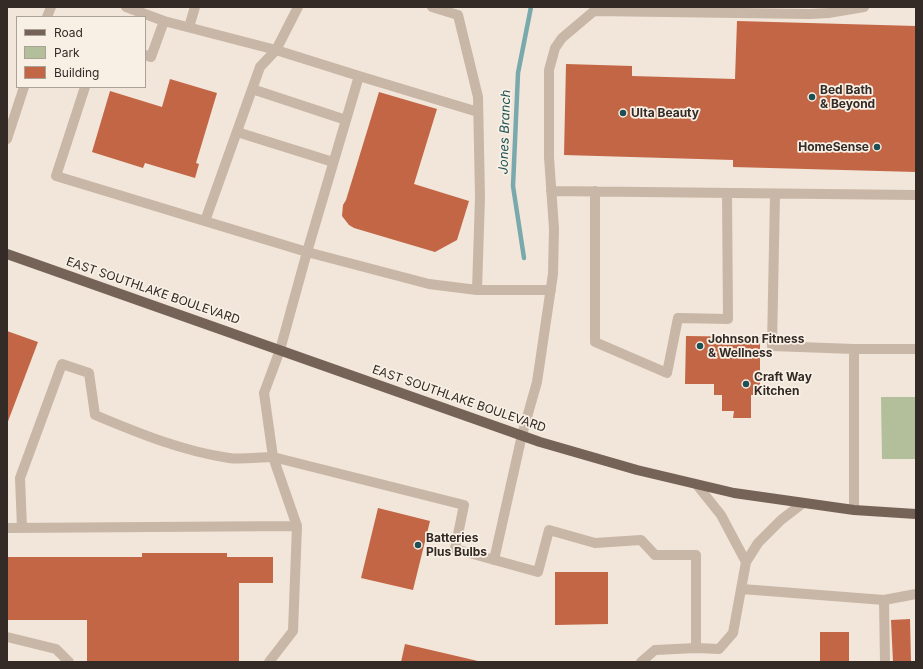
<!DOCTYPE html>
<style>
body{margin:0}
#map{position:relative;width:923px;height:669px;overflow:hidden;background:#f1e6d9;font-family:Inter,sans-serif}
canvas{display:block}
.frame{position:absolute;inset:0;border:8px solid #342b27;pointer-events:none}
.legend{position:absolute;left:16px;top:16px;width:130px;height:72px;box-sizing:border-box;background:#f8f0e5;border:1px solid #aaa199;margin:0;padding:5px 7px;list-style:none;font-size:12px;color:#342b27}
.legend li{display:flex;align-items:center;gap:8px;height:20px}
.legend b{width:20px;border:1px solid #aaa199}
</style>
<div id="map">
<canvas width="923" height="669"></canvas>
<div class="frame"></div>
<ul class="legend">
<li><b style="height:5px;background:#766358"></b>Road</li>
<li><b style="height:11px;background:#b2bf9a"></b>Park</li>
<li><b style="height:11px;background:#c36645"></b>Building</li>
</ul>
</div>
<script>
const ctx = document.querySelector('canvas').getContext('2d');
ctx.lineJoin = 'round';
function fillPath(path, color) { ctx.fillStyle = color; ctx.fill(path, 'evenodd'); }
function trace(path, color, width, dash) { ctx.strokeStyle = color; ctx.lineWidth = width; ctx.lineCap = dash ? 'butt' : 'round'; ctx.setLineDash(dash || []); ctx.stroke(path); }
function label(font, color, halo, rows, align = 'center') {
  ctx.font = font + ' Inter,sans-serif'; ctx.lineWidth = 3.5; ctx.setLineDash([]); ctx.textBaseline = 'middle'; ctx.strokeStyle = halo; ctx.fillStyle = color; for (const [text, x, y, turn = 0] of rows) {
    ctx.save(); ctx.translate(x, y); ctx.rotate((+turn || 0) * Math.PI / 180); ctx.textAlign = isNaN(turn) ? turn : align; if (halo) ctx.strokeText(text, 0, 0); ctx.fillText(text, 0, 0); ctx.restore();
  }
}
fillPath(new Path2D(`
 M 881,397 L 916,397 L 916,459 L 882,459 Z`), '#b2bf9a');
trace(new Path2D(`
 M 524,258 L 513,186 L 518,73 L 531,7`), '#79a9ad', 4.5);
fillPath(new Path2D(`
 M 737,21 L 916,26 L 916,172 L 733,167 L 733,160 L 564,155 L 566,64 L 632,66 L 632,76 L 735,79 Z
 M 170,79 L 217,93 L 196,163 L 199,164 L 195,178 L 145,163 L 143,168 L 92,152 L 110,91 L 162,107 Z
 M 379,92 L 437,109 L 414,184 L 469,201 L 457,240 L 435,252 L 354,228 L 349,225 L 342,216 L 343,205 L 346,200 Z
 M 7,331 L 38,342 L 7,424 Z
 M 686,336 L 760,337 L 760,395 L 751,395 L 751,418 L 733,418 L 734,411 L 722,411 L 722,395 L 714,395 L 714,384 L 685,384 Z
 M 378,508 L 430,521 L 413,590 L 361,578 Z
 M 142,553 L 227,553 L 227,557 L 273,557 L 273,583 L 239,583 L 239,661 L 87,661 L 87,620 L 7,620 L 7,557 L 142,557 Z
 M 555,572 L 608,572 L 608,624 L 555,625 Z
 M 910,619 L 911,662 L 893,662 L 891,620 Z
 M 820,632 L 849,632 L 849,662 L 820,662 Z
 M 405,644 L 478,661 L 478,662 L 401,662 Z`), '#c36645');
trace(new Path2D(`
 M 126,7 L 164,21 L 276,50 L 359,76 L 307,252 L 429,284 L 477,290 L 480,197 L 478,97 L 458,15 L 432,7
 M 47,17 L 51,7
 M 189,27 L 195,7
 M 145,55 L 151,57 L 164,21
 M 359,76 L 478,112
 M 252,89 L 346,120
 M 237,132 L 333,162
 M 7,139 L 24,87
 M 551,191 L 916,195
 M 595,191 L 595,342 L 667,373 L 678,318 L 728,319 L 727,193
 M 775,194 L 772,346 L 854,349
 M 205,221 L 260,67 L 276,50 L 298,7
 M 477,290 L 551,290
 M 273,457 L 464,505 L 455,549 L 538,572 L 549,530 L 595,543 L 641,540 L 655,555 L 696,555 L 696,648 L 719,649 L 733,633 L 746,562 L 758,543 L 781,520 L 803,503
 M 273,457 L 297,526
 M 697,485 L 721,515 L 746,562
 M 854,510 L 854,349 L 916,349
 M 7,528 L 297,526 L 293,631 L 269,662
 M 22,528 L 20,478 L 62,364 L 89,373 L 95,415 C 138,433 182,451 229,458 C 243,460 259,457 273,457 L 264,393 L 280,350 L 307,252 L 56,176 L 85,87
 M 494,560 L 522,435 L 537,382 L 553,274 L 554,229 L 549,157 L 549,70 L 555,48 L 562,38 L 594,11 L 810,14 L 828,13 L 864,7
 M 742,589 L 884,600 L 916,594
 M 884,600 L 885,662
 M 7,637 L 56,649 L 69,662
 M 641,662 L 655,650 L 696,648`), '#c8b6a6', 10);
trace(new Path2D(`
 M 7,254 L 540,442 L 637,470 L 734,493 L 854,510 L 916,514`), '#766358', 10);
for (const [x, y, r, color] of [
 [812,97,4,"#1d5054"],
 [623,113,4,"#1d5054"],
 [877,147,4,"#1d5054"],
 [700,346,4,"#1d5054"],
 [746,384,4,"#1d5054"],
 [418,545,4,"#1d5054"]
]) { const dot = new Path2D(); dot.arc(x, y, r, 0, 2 * Math.PI); ctx.fillStyle = color; ctx.fill(dot); trace(dot, '#f8f0e5', 1.5); }
label('bold 12px', '#342b27', '#f8f0e5', [
 ["Bed Bath",820,90],
 ["& Beyond",820,104],
 ["Ulta Beauty",631,113],
 ["HomeSense",869,147,"right"],
 ["Johnson Fitness",708,339],
 ["& Wellness",708,353],
 ["Craft Way",754,377],
 ["Kitchen",754,391],
 ["Batteries",426,538],
 ["Plus Bulbs",426,552]
], 'left');
label('12px', '#342b27', '#f8f0e5', [
 ["EAST SOUTHLAKE BOULEVARD",153,291,19],
 ["EAST SOUTHLAKE BOULEVARD",459,399,19]
]);
label('italic 13px', '#1d5054', '#f8f0e5', [
 ["Jones Branch",505,132,-88]
]);
</script>
